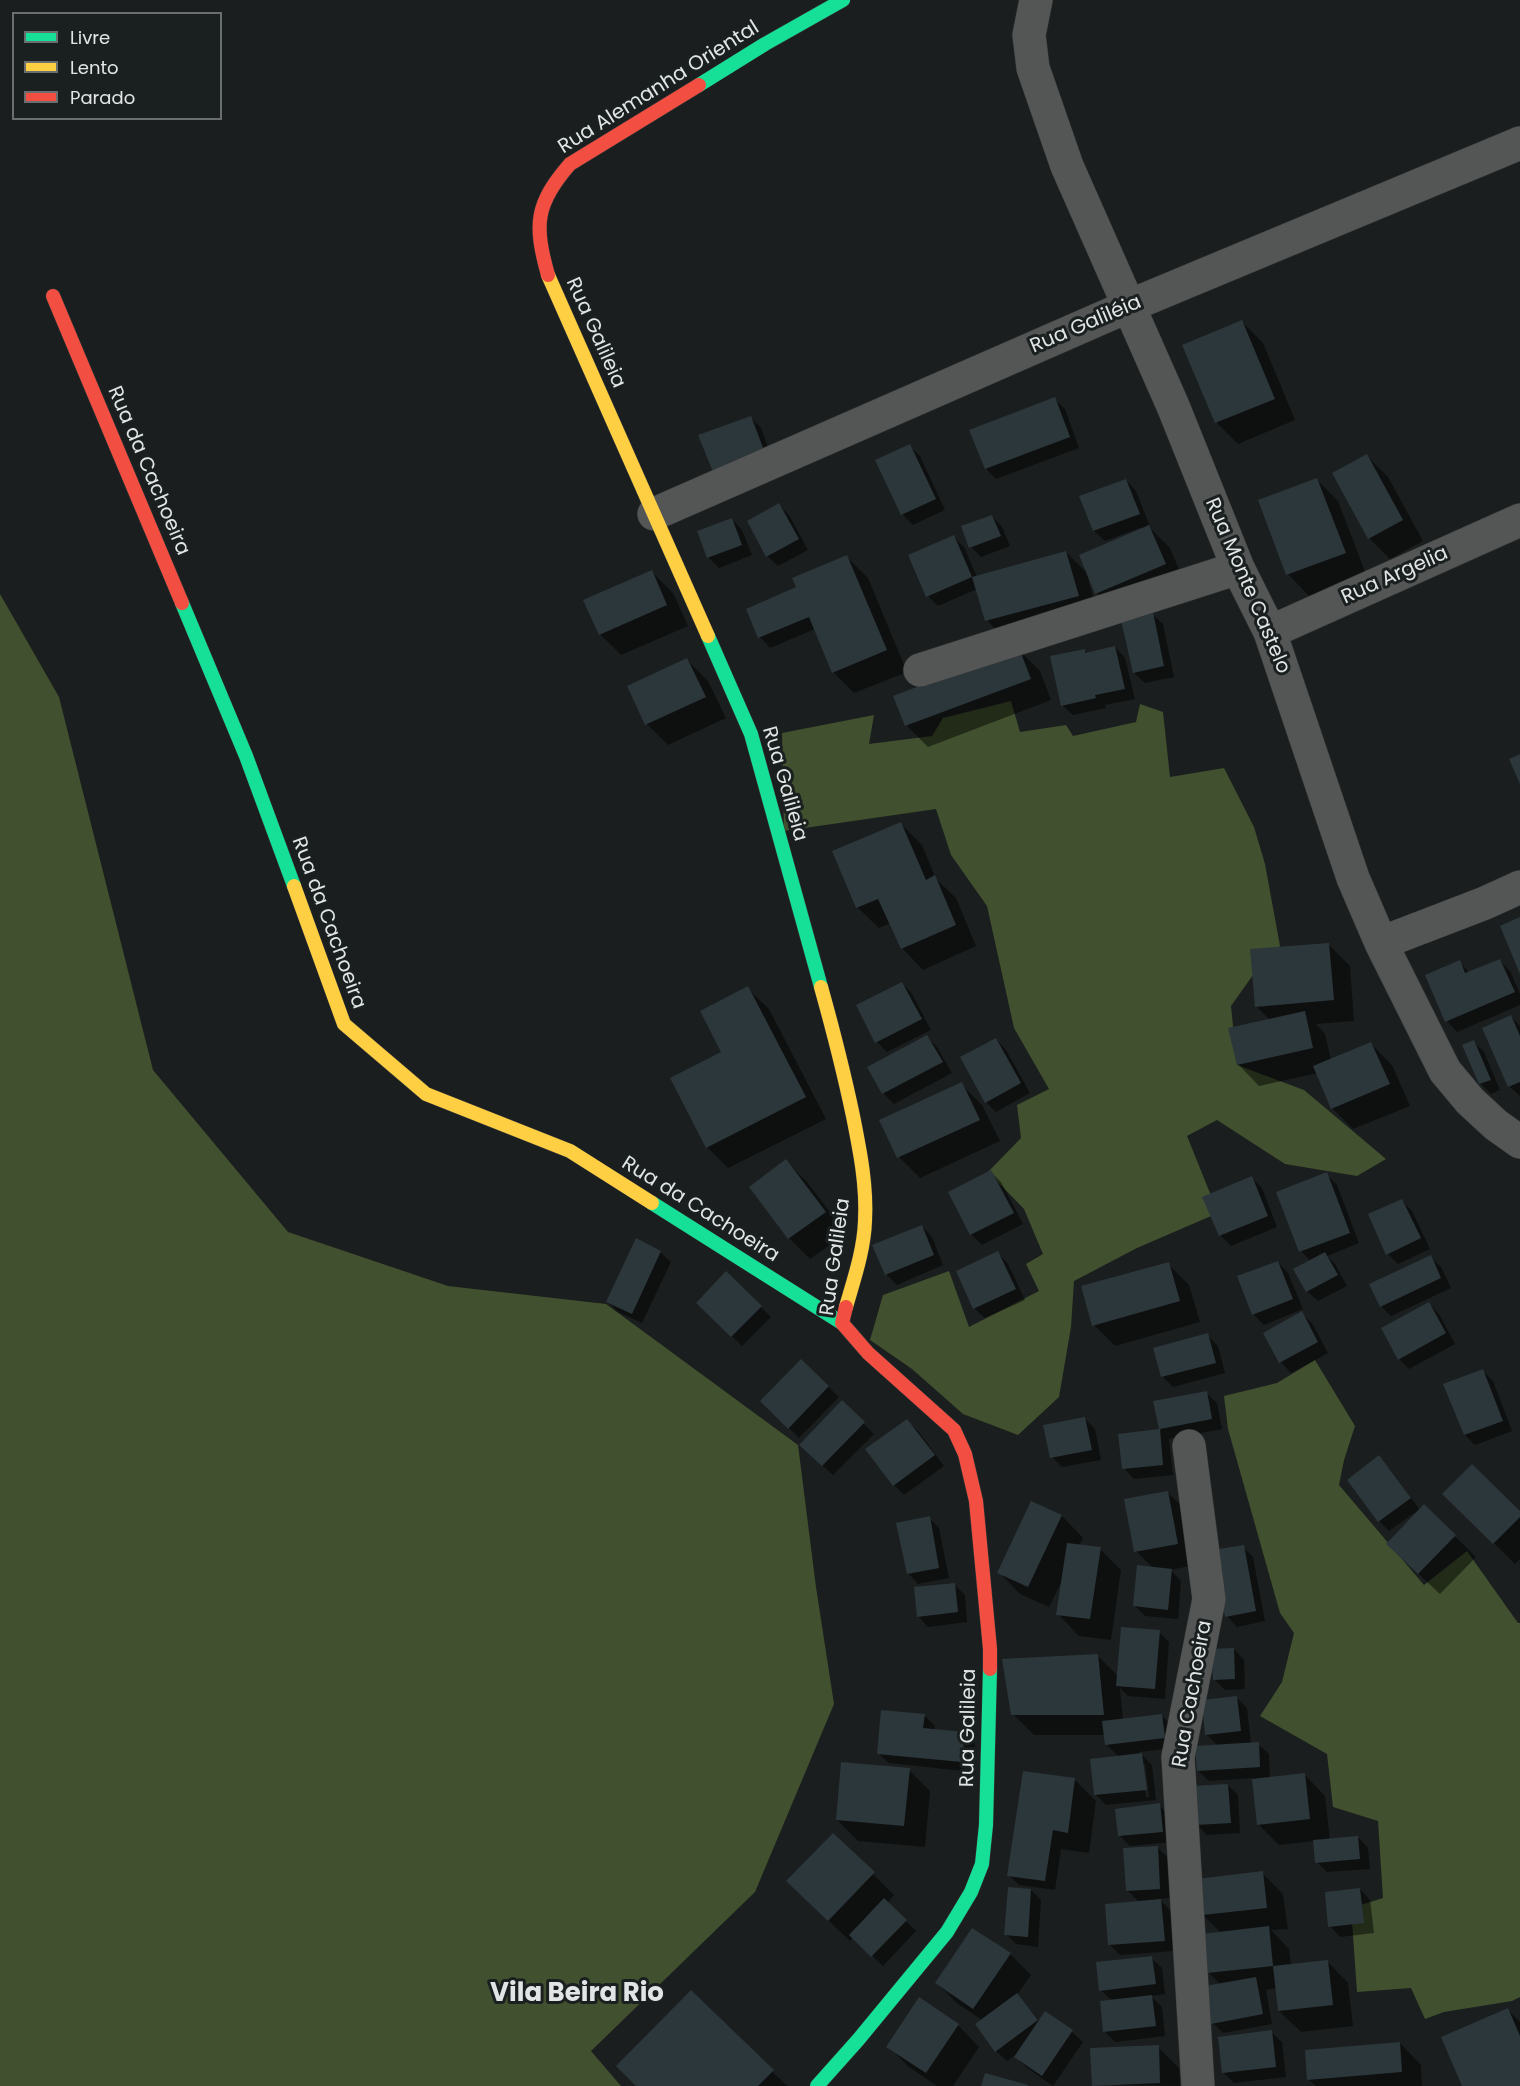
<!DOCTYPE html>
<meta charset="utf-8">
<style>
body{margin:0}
#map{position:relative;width:1520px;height:2086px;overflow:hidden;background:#1b1e1e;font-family:Poppins,sans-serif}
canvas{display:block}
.legend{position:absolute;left:12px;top:12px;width:210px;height:108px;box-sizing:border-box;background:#1a1f1f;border:2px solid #6a6e6e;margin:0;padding:8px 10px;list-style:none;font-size:18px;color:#e2e5e5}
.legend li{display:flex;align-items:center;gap:12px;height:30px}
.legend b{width:30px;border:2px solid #6a6e6e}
</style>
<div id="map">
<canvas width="1520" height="2086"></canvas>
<ul class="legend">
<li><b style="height:8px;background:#16e098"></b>Livre</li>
<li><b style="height:8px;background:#ffcf43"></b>Lento</li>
<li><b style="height:8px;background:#f24e42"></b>Parado</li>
</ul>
</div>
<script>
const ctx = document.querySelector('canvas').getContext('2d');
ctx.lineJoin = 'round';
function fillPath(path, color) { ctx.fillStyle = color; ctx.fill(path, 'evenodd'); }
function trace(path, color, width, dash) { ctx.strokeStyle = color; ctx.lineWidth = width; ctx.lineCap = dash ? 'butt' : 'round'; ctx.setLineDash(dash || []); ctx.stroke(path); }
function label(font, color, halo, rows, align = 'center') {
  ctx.font = font + ' Poppins,sans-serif'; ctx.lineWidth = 6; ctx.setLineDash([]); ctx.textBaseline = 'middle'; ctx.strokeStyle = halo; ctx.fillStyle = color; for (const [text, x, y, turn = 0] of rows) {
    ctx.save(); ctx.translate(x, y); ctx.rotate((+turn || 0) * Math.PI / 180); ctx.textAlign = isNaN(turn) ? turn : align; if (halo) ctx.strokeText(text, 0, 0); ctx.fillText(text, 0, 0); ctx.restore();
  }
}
fillPath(new Path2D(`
 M 0,594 L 59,697 L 153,1070 L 288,1232 L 448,1286 L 606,1304 L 798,1445 L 816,1587 L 834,1704 L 755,1892 L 591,2051 L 621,2086 L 0,2086 Z
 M 1011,701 L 1020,732 L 1066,725 L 1073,736 L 1136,722 L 1140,704 L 1163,712 L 1170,777 L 1224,768 L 1254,827 L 1265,864 L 1280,946 L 1253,975 L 1231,1006 L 1237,1065 L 1304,1090 L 1386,1159 L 1357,1176 L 1285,1164 L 1217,1120 L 1187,1136 L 1218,1213 L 1137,1248 L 1074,1281 L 1071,1327 L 1059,1397 L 1018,1435 L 963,1414 L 912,1369 L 870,1340 L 883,1295 L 949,1271 L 969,1327 L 1039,1291 L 1026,1264 L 1043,1254 L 1024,1209 L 988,1172 L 1021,1138 L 1017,1105 L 1049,1089 L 1014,1028 L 987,906 L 951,855 L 936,809 L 784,831 L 782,733 L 874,715 L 869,744 L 932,736 L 943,718 Z
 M 1315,1360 L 1355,1426 L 1344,1460 L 1339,1485 L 1424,1585 L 1467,1551 L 1518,1623 L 1520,1623 L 1520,1997 L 1512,2001 L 1444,2012 L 1425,2019 L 1411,1988 L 1357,1992 L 1351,1908 L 1383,1898 L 1378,1821 L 1333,1807 L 1327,1754 L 1260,1716 L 1282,1682 L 1294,1633 L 1280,1613 L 1228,1429 L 1224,1396 L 1277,1383 Z`), '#41502e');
fillPath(new Path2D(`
 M 1242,322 L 1263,343 L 1295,420 L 1238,444 L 1217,423 L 1184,346 Z
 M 1054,399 L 1065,409 L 1079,448 L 996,479 L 986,469 Z
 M 750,417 L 761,428 L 774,463 L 714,472 Z
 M 909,446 L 920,456 L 945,510 L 913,525 L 903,515 L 877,461 Z
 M 1367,456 L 1388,477 L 1423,541 L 1390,559 L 1369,538 Z
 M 1126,480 L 1136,491 L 1149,524 L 1147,525 L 1170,548 L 1186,586 L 1118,614 L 1097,593 L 1090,578 L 1088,579 L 1099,617 L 997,631 L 987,620 L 977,589 L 938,606 L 928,596 L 954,537 L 964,547 L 977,577 L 1066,552 L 1089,575 L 1141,530 L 1140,528 L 1105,541 L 1094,531 L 1081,497 Z
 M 1317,480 L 1338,501 L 1366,574 L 1309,596 L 1288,574 Z
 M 779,505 L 789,515 L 808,550 L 778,566 L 767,556 Z
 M 992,516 L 1002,527 L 1010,546 L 981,557 L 971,547 Z
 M 732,519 L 742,530 L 752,555 L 719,568 L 709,558 L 699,532 Z
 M 847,557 L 868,578 L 907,672 L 854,693 L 833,672 L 815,629 L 770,648 L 760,637 L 795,589 Z
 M 652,572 L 673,593 L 688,626 L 621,655 L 600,634 Z
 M 1152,614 L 1163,624 L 1174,677 L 1145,683 L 1134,673 Z
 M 1115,647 L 1125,658 L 1135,699 L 1105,705 L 1106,708 L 1073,715 L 1062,705 L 1084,650 L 1087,654 Z
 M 1019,650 L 1040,671 L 1051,700 L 928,747 L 906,725 Z
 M 687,660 L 708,681 L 726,718 L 668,745 L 647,724 Z
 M 901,824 L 922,845 L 936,879 L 956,898 L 976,946 L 923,970 L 902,948 L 891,923 L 879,928 L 857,907 Z
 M 1329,945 L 1350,966 L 1354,1021 L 1316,1024 L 1325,1034 L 1331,1060 L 1371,1044 L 1392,1065 L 1410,1106 L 1353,1129 L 1332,1108 L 1318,1073 L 1259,1086 L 1238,1064 L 1270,1020 L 1256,1006 Z
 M 1499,960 L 1510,971 L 1520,994 L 1520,1005 L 1457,1032 L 1447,1021 L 1459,962 L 1470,973 Z
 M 902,983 L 912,994 L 931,1030 L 887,1052 L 877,1042 Z
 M 747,988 L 769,1009 L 826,1119 L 728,1168 L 707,1147 L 723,1053 Z
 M 1511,1017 L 1520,1026 L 1520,1096 L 1509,1086 Z
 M 927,1037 L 937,1047 L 952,1073 L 894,1104 L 883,1093 L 869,1067 Z
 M 996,1039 L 1006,1050 L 1030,1093 L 996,1112 L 986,1102 Z
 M 1474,1042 L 1484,1052 L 1500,1090 L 1491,1094 L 1480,1083 Z
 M 961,1084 L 982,1105 L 1000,1141 L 920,1178 L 899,1157 Z
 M 786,1161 L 807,1182 L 846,1233 L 810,1259 L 789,1238 L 751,1187 Z
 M 991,1172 L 1001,1182 L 1023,1224 L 982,1245 L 971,1234 L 950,1193 Z
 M 1326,1174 L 1337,1185 L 1359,1243 L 1327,1256 L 1335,1264 L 1347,1286 L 1318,1301 L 1307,1291 L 1311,1262 L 1301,1251 Z
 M 1252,1178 L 1262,1188 L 1277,1227 L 1231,1246 L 1220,1235 Z
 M 1401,1200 L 1412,1211 L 1430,1249 L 1398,1264 L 1388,1254 Z
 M 922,1226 L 932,1237 L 943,1265 L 897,1285 L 886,1274 Z
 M 660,1252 L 671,1262 L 642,1323 L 618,1312 L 608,1302 Z
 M 998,1253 L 1008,1264 L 1025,1300 L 985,1318 L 974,1308 Z
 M 1430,1257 L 1441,1267 L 1451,1288 L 1391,1316 L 1381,1306 Z
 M 1278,1262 L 1288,1273 L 1303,1309 L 1264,1325 L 1253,1314 Z
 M 1168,1264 L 1189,1285 L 1200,1322 L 1115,1346 L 1094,1325 Z
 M 726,1273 L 771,1317 L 742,1346 L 698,1303 Z
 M 1429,1304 L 1439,1314 L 1455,1344 L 1409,1369 L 1399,1359 Z
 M 1301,1313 L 1312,1323 L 1328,1353 L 1291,1373 L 1281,1362 L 1265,1333 Z
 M 1207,1335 L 1218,1346 L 1225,1373 L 1173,1387 L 1162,1376 Z
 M 801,1361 L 839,1397 L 799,1438 L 762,1401 Z
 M 1482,1370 L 1493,1381 L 1512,1431 L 1475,1445 L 1465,1435 Z
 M 1206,1393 L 1217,1403 L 1222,1429 L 1169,1439 L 1173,1475 L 1134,1479 L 1124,1468 L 1120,1435 L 1161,1431 L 1155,1402 Z
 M 842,1402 L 874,1434 L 833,1475 L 811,1455 Z
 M 1085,1419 L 1095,1429 L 1101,1460 L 1062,1467 L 1052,1457 Z
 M 907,1421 L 918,1431 L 944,1466 L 904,1495 L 894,1485 Z
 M 1379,1457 L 1389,1468 L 1420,1510 L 1424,1506 L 1476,1557 L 1440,1594 L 1409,1565 L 1416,1515 L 1414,1513 L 1389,1531 L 1379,1521 Z
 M 1167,1492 L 1189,1513 L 1198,1564 L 1171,1570 L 1181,1581 L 1178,1619 L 1145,1616 L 1134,1605 L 1153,1568 L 1136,1551 Z
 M 1444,1494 L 1520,1513 L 1520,1559 L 1515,1564 Z
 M 1032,1503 L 1062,1516 L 1083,1538 L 1079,1546 L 1100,1549 L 1121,1570 L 1111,1640 L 1079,1636 L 1058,1614 L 1062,1581 L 1049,1607 L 1020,1594 L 999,1572 Z
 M 929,1518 L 939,1528 L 949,1578 L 918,1584 L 908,1573 Z
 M 1243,1547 L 1253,1557 L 1265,1621 L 1237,1627 L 1227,1616 Z
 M 954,1584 L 965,1595 L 967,1622 L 928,1627 L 918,1616 Z
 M 1159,1632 L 1169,1642 L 1165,1699 L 1128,1696 L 1120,1688 L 1123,1720 L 1161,1715 L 1172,1726 L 1174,1748 L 1139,1752 L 1152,1765 L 1156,1800 L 1106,1805 L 1095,1794 L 1119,1757 L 1107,1745 L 1106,1735 L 1034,1735 L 1013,1714 L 1098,1656 L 1118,1676 ZM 1142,1764 L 1145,1764 L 1149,1797 L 1146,1797 Z
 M 1234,1649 L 1244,1660 L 1245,1689 L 1225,1690 L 1214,1679 Z
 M 1237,1698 L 1247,1708 L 1251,1744 L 1258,1744 L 1269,1754 L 1270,1778 L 1304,1774 L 1325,1796 L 1330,1840 L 1358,1837 L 1368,1848 L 1370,1869 L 1327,1872 L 1317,1862 L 1315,1841 L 1279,1845 L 1258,1824 L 1253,1778 L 1209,1781 L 1198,1771 L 1218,1746 L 1207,1735 Z
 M 924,1715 L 935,1726 L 934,1731 L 965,1734 L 975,1744 L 972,1772 L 889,1763 L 878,1753 Z
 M 909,1770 L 930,1791 L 925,1847 L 858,1841 L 837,1820 Z
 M 1075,1780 L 1096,1801 L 1089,1853 L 1061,1849 L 1055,1890 L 1019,1885 L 1009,1875 Z
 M 1228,1785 L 1238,1795 L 1240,1833 L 1207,1835 L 1196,1824 Z
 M 1159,1805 L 1169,1815 L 1172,1842 L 1130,1846 L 1120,1836 Z
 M 1157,1847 L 1168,1858 L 1170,1898 L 1159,1899 L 1171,1911 L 1174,1951 L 1120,1955 L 1110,1945 L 1140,1903 L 1127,1890 Z
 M 1262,1873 L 1283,1894 L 1288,1929 L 1271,1930 L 1289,1949 L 1291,1966 L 1327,1961 L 1348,1983 L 1353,2026 L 1301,2032 L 1279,2011 L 1277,1988 L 1266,1990 L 1272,2024 L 1223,2033 L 1213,2023 L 1221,1985 L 1208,1972 L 1221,1933 L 1203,1915 Z
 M 873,1874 L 894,1895 L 887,1903 L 916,1931 L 883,1966 L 853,1937 L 850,1941 L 809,1902 Z
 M 1360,1889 L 1370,1900 L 1374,1933 L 1340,1937 L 1330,1926 Z
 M 1031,1890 L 1041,1900 L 1038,1947 L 1016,1944 L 1006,1934 Z
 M 1010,1954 L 1031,1975 L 1017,1995 L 1040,2021 L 1045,2013 L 1072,2032 L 1083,2042 L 1053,2086 L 1026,2067 L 1014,2056 L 1007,2061 L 996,2051 L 982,2020 L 958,2004 L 937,1983 Z
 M 1151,1958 L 1162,1968 L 1165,1994 L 1151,1996 L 1162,2007 L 1165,2036 L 1115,2042 L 1104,2031 L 1112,2001 L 1101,1990 Z
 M 691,1992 L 787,2086 L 637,2086 Z
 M 919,2000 L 958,2025 L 979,2047 L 953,2086 L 937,2086 L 909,2067 L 888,2046 Z
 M 1508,2010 L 1520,2022 L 1520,2086 L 1464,2086 Z
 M 1271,2032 L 1282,2042 L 1286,2077 L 1234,2083 L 1224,2073 Z
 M 1400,2043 L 1421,2065 L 1422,2086 L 1316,2086 L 1308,2079 Z
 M 1158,2047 L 1179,2068 L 1180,2086 L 1093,2085 Z`), '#0007');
fillPath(new Path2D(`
 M 1242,320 L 1275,399 L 1215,423 L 1182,345 Z
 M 1055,397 L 1070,437 L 985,469 L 969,430 Z
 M 751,416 L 765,453 L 713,472 L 698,435 Z
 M 910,444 L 936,499 L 901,515 L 875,460 Z
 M 1367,454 L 1403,520 L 1368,539 L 1332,473 Z
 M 1317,478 L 1346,553 L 1286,575 L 1258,500 Z
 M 1126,479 L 1140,514 L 1093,531 L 1079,496 Z
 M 779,503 L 799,539 L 766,557 L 747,521 Z
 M 992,515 L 1001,536 L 969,548 L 961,526 Z
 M 732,518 L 742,545 L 707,558 L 697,531 Z
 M 1149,525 L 1166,564 L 1095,594 L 1079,555 Z
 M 954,535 L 972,577 L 1066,551 L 1079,596 L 985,621 L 972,577 L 926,597 L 908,555 Z
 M 847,555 L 887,650 L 832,673 L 809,617 L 758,638 L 746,609 L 796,587 L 792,578 Z
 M 652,570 L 667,605 L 599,635 L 583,600 Z
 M 1153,612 L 1164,666 L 1133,673 L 1121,620 Z
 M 1115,646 L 1125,689 L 1095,695 L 1096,698 L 1061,706 L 1050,656 L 1085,649 L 1085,653 Z
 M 1019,648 L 1031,679 L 905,726 L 893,696 Z
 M 687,658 L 706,697 L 645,725 L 627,686 Z
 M 1520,754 L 1520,784 L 1509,759 Z
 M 901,822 L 926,880 L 935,875 L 956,925 L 901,949 L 878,899 L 856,908 L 832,851 Z
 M 1520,917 L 1520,974 L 1500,926 Z
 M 1329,943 L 1334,1000 L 1255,1007 L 1250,949 Z
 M 1500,959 L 1515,992 L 1445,1022 L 1425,975 L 1460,960 L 1465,973 Z
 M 902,982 L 922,1019 L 875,1043 L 856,1005 Z
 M 748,986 L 806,1097 L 706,1148 L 670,1078 L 721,1052 L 700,1011 Z
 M 1305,1011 L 1313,1048 L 1237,1065 L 1228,1028 Z
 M 1511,1015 L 1520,1036 L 1520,1082 L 1508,1087 L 1482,1028 Z
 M 927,1035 L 943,1062 L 882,1094 L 867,1067 Z
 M 996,1038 L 1021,1083 L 985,1103 L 960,1057 Z
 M 1474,1040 L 1491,1080 L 1479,1084 L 1462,1045 Z
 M 1371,1042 L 1390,1084 L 1331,1109 L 1313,1066 Z
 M 962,1082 L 980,1120 L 897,1158 L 879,1120 Z
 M 786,1159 L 826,1212 L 788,1239 L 749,1187 Z
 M 991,1170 L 1014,1213 L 970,1235 L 948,1192 Z
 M 1327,1172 L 1350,1233 L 1299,1252 L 1276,1192 Z
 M 1252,1176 L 1268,1216 L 1219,1236 L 1202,1197 Z
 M 1402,1199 L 1421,1238 L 1386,1255 L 1368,1214 Z
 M 922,1225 L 934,1255 L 885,1275 L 872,1245 Z
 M 636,1238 L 661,1251 L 632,1314 L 606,1302 Z
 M 998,1251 L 1016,1289 L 973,1309 L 956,1271 Z
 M 1325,1252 L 1338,1275 L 1306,1292 L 1293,1269 Z
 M 1431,1255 L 1441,1278 L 1380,1307 L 1369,1284 Z
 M 1278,1261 L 1293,1299 L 1252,1315 L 1237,1276 Z
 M 1169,1262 L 1180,1301 L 1092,1326 L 1081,1286 Z
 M 726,1271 L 762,1306 L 731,1337 L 696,1303 Z
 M 1429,1302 L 1446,1333 L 1398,1360 L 1381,1328 Z
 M 1302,1311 L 1318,1342 L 1279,1363 L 1263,1333 Z
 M 1208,1333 L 1216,1363 L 1161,1377 L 1153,1348 Z
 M 801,1359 L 829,1386 L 788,1429 L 760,1401 Z
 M 1483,1369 L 1503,1421 L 1464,1435 L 1443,1384 Z
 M 1207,1391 L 1212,1419 L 1160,1429 L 1163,1465 L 1122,1469 L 1118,1434 L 1159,1429 L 1153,1401 Z
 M 842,1400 L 865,1422 L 822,1466 L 799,1445 Z
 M 1085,1417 L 1092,1450 L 1050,1458 L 1043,1425 Z
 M 907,1419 L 935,1455 L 893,1486 L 865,1449 Z
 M 1379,1455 L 1411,1498 L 1378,1522 L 1347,1480 Z
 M 1472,1464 L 1520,1511 L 1520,1517 L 1493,1544 L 1442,1494 Z
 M 1168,1491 L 1178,1544 L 1134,1552 L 1124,1499 Z
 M 1031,1501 L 1062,1515 L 1028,1587 L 997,1573 Z
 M 1424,1504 L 1456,1535 L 1418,1574 L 1386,1544 Z
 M 930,1516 L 939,1568 L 907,1574 L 896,1523 Z
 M 1067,1543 L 1101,1547 L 1090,1619 L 1056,1615 Z
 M 1244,1545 L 1256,1611 L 1225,1617 L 1212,1550 Z
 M 1137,1565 L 1172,1569 L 1168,1610 L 1133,1606 Z
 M 955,1583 L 958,1612 L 917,1617 L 914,1587 Z
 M 1121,1627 L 1160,1630 L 1155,1689 L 1116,1686 Z
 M 1234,1648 L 1235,1679 L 1213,1680 L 1211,1649 Z
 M 1098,1654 L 1104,1715 L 1011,1715 L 1002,1659 Z
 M 1237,1696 L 1241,1731 L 1205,1735 L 1202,1700 Z
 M 881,1710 L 925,1714 L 923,1728 L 965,1732 L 962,1762 L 877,1754 Z
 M 1162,1714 L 1165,1738 L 1105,1745 L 1102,1721 Z
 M 1259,1742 L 1260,1767 L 1197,1771 L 1195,1746 Z
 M 1142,1753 L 1147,1790 L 1094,1795 L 1090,1759 Z
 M 841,1762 L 910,1768 L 904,1826 L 836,1820 Z
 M 1023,1771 L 1075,1778 L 1068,1833 L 1053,1830 L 1045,1881 L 1007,1876 Z
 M 1305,1773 L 1310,1819 L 1257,1825 L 1252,1779 Z
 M 1228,1784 L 1231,1823 L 1195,1825 L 1192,1786 Z
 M 1160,1803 L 1163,1832 L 1118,1836 L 1115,1809 Z
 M 833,1833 L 875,1872 L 828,1921 L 786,1881 Z
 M 1358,1836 L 1360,1859 L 1315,1863 L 1313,1840 Z
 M 1158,1846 L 1160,1889 L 1126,1891 L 1123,1848 Z
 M 1263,1871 L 1267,1908 L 1202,1915 L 1197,1879 Z
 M 1008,1887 L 1031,1889 L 1028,1937 L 1004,1935 Z
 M 1360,1888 L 1364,1923 L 1328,1927 L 1325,1892 Z
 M 884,1898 L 907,1920 L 871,1957 L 849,1935 Z
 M 1161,1899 L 1165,1941 L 1108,1945 L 1105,1904 Z
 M 1269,1926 L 1273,1966 L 1207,1973 L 1202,1934 Z
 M 972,1928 L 1011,1953 L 973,2009 L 935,1983 Z
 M 1152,1956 L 1156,1984 L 1099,1991 L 1096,1962 Z
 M 1328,1960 L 1333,2005 L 1278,2011 L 1273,1966 Z
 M 1256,1977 L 1263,2014 L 1211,2024 L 1205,1986 Z
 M 691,1990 L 774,2070 L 758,2086 L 636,2086 L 616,2066 Z
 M 1017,1993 L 1038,2020 L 995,2052 L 975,2024 Z
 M 1152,1995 L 1156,2026 L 1103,2032 L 1100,2001 Z
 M 919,1997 L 959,2024 L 926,2073 L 886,2047 Z
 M 1508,2008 L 1520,2036 L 1520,2086 L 1462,2086 L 1441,2037 Z
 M 1045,2011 L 1073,2030 L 1042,2076 L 1014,2057 Z
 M 1272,2030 L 1276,2067 L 1222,2073 L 1218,2037 Z
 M 1400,2042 L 1402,2072 L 1307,2080 L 1305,2050 Z
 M 1159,2045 L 1160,2083 L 1092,2086 L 1090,2048 Z
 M 985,2073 L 1028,2085 L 1028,2086 L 981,2086 Z`), '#2c373c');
const street = new Path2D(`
 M 1036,0 L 1029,35 L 1033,68 L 1067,166 L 1173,406 L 1238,568 L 1270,632 L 1353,878 L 1381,943 L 1445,1071 L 1470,1101 L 1496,1125 L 1520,1142
 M 654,514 L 1129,306 L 1520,143
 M 1270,632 L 1520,520
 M 920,670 L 1238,568
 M 1381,943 L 1485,903 L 1520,887
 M 1189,1446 L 1209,1599 L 1178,1757 L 1198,2086`);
const fast = new Path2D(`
 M 699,85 L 765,44 L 843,0
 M 182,603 L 246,756 L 294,886
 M 708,636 L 751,734 L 821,987
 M 652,1203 L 842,1323
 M 817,2086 L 858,2040 L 947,1932 L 971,1892 L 982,1864 L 986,1825 L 990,1669`);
const slow = new Path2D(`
 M 548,275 L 708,636
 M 294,886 L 344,1024 L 426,1094 L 570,1151 L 652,1203
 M 821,987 C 833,1030 844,1073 853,1116 C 860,1151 867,1186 865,1221 C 864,1250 854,1279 846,1307`);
const jam = new Path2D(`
 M 548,275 C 534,225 535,204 570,164 L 699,85
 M 53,296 L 182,603
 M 846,1307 L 842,1323 L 868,1353 L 954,1430 L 965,1454 L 976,1501 L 990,1649 L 990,1669`);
trace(street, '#353838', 34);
trace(fast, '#353838', 15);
trace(slow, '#353838', 15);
trace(jam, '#353838', 15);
trace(street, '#545555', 33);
trace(fast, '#16e098', 14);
trace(slow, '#ffcf43', 14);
trace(jam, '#f24e42', 14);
label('20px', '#e2e5e5', '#1a1f1f', [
 ["Rua Alemanha Oriental",659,88,-32],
 ["Rua Galiléia",1086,325,-23],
 ["Rua Galileia",595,333,66],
 ["Rua da Cachoeira",148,471,67],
 ["Rua Argelia",1395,576,-24],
 ["Rua Monte Castelo",1247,586,67],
 ["Rua Galileia",784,784,74],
 ["Rua da Cachoeira",328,923,70],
 ["Rua da Cachoeira",700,1210,32],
 ["Rua Galileia",836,1257,-82],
 ["Rua Cachoeira",1193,1694,-80],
 ["Rua Galileia",969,1728,-89]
]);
label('bold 26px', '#e2e5e5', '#1a1f1f', [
 ["Vila Beira Rio",577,1994]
]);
</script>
